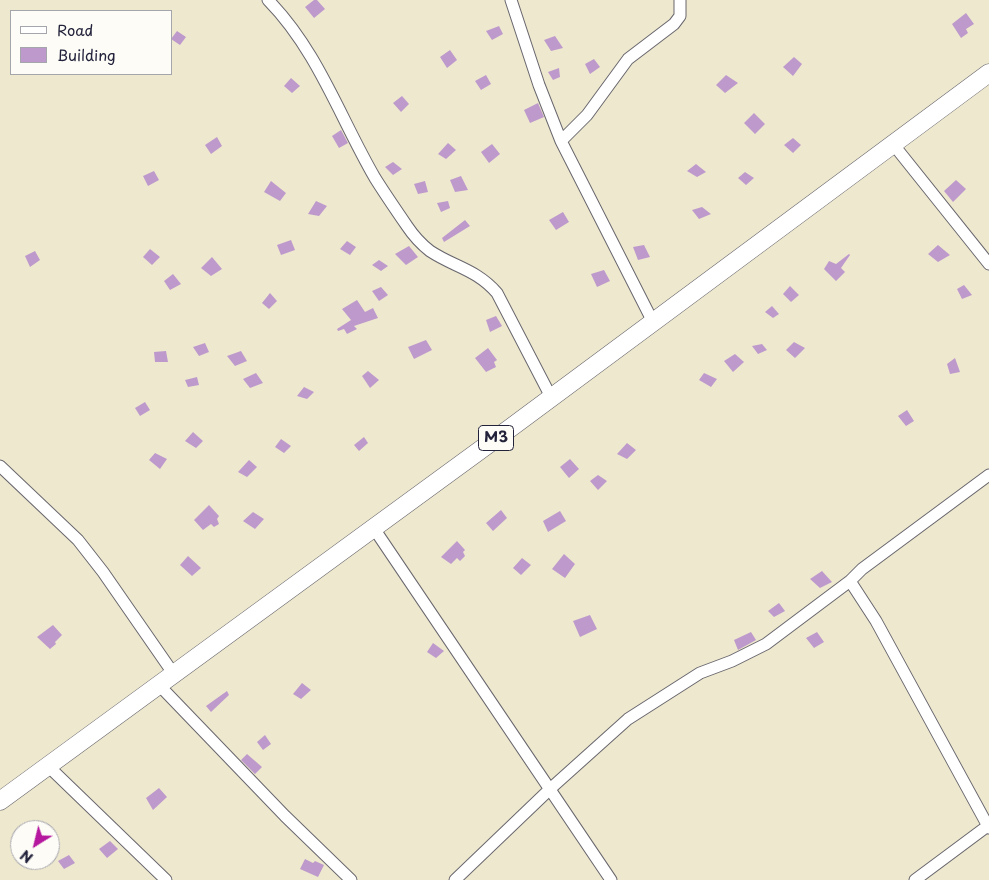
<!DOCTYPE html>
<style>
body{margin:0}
#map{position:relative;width:989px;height:880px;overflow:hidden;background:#eee8ce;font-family:"Playpen Sans",sans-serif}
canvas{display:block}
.legend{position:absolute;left:10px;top:10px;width:162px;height:65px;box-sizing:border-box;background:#fdfcf7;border:1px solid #a5a5ac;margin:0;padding:6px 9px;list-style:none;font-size:15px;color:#22223b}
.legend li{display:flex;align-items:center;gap:10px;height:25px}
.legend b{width:25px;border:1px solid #a5a5ac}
.north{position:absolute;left:10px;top:820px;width:50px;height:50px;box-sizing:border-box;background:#fdfcf7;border:1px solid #a5a5ac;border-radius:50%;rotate:216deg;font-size:14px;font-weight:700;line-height:20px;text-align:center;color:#22223b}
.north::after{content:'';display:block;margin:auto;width:18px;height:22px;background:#b5179e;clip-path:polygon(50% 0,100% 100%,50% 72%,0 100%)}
</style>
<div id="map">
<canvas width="989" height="880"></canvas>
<ul class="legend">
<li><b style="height:6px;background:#fff"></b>Road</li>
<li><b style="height:14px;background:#be9acc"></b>Building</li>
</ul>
<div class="north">N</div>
</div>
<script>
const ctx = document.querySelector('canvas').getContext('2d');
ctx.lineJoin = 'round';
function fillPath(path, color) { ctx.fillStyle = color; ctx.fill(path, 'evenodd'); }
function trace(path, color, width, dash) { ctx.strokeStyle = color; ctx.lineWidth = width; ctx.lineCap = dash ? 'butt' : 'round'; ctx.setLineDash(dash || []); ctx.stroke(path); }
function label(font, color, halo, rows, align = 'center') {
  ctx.font = font + ' "Playpen Sans",sans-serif'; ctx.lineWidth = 4; ctx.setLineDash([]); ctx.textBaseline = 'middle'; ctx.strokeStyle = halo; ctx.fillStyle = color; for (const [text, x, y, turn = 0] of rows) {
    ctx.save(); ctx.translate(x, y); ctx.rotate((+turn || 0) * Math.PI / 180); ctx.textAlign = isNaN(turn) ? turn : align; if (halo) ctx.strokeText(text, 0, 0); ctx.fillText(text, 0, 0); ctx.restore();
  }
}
fillPath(new Path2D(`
 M 314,0 L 317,0 L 325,9 L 314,18 L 305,7 Z
 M 966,13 L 974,24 L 966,29 L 968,33 L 961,38 L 952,24 Z
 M 499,26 L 503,34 L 492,40 L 486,31 Z
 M 177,31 L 186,37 L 180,45 L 171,39 Z
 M 555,36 L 563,48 L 551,51 L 544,40 Z
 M 450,50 L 457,60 L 447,68 L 440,57 Z
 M 794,57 L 802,64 L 793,76 L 783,67 Z
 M 594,59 L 600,67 L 590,74 L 585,64 Z
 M 559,68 L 560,77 L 553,80 L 548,72 Z
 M 486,75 L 491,84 L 481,90 L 475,81 Z
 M 726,75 L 738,83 L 725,93 L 716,85 Z
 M 291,78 L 300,86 L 292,93 L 284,86 Z
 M 402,96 L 409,104 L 401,112 L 393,103 Z
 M 538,103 L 544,117 L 530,123 L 524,110 Z
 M 754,113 L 765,124 L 755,134 L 744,123 Z
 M 341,130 L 348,143 L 339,148 L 332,136 Z
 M 217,137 L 222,146 L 211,154 L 205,145 Z
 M 793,138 L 801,145 L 793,153 L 784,145 Z
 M 448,143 L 456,150 L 446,159 L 438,154 Z
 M 492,144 L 500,154 L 489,163 L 481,152 Z
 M 393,162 L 402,169 L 393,175 L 385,167 Z
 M 696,164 L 706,172 L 697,177 L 687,171 Z
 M 154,171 L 159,180 L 148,186 L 143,176 Z
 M 745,172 L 754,178 L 746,185 L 738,178 Z
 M 461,176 L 468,190 L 455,192 L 450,180 Z
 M 956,180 L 966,189 L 953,202 L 944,191 Z
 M 271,181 L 286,193 L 280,201 L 264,192 Z
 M 425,181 L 428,192 L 418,194 L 414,184 Z
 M 316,201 L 327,206 L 319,216 L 308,214 Z
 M 448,201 L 450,208 L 441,212 L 437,203 Z
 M 702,207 L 711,214 L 699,219 L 692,210 Z
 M 563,212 L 569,222 L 556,230 L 549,220 Z
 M 465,220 L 470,226 L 444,242 L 442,238 Z
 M 291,240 L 295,250 L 281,255 L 277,245 Z
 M 347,241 L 356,247 L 350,255 L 340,249 Z
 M 644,245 L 650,257 L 638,260 L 633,247 Z
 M 938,245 L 950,255 L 938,262 L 928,254 Z
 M 409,246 L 418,257 L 406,265 L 395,254 Z
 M 150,249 L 160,257 L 152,265 L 143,257 Z
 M 35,251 L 40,260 L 30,267 L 25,256 Z
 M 849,254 L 850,255 L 841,268 L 845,272 L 836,281 L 824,269 L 829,261 L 836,264 Z
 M 212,257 L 222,269 L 211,276 L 201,268 Z
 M 379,260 L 388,266 L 381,271 L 372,265 Z
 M 604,270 L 610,281 L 597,287 L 591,274 Z
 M 173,274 L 181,284 L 170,290 L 164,281 Z
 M 964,285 L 972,295 L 962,299 L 957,289 Z
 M 790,286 L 799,295 L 791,302 L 783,294 Z
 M 381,287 L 388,295 L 379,301 L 372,291 Z
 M 270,293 L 277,301 L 269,309 L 262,303 Z
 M 357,300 L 365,312 L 373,308 L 378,318 L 354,326 L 357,329 L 347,334 L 344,329 L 338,331 L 337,329 L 351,320 L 342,309 Z
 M 772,306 L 779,314 L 773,318 L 765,312 Z
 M 496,316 L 502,326 L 490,332 L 486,320 Z
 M 426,340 L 432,350 L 414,359 L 408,347 Z
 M 794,342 L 805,348 L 795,358 L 786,350 Z
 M 205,343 L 209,352 L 199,356 L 193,347 Z
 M 762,344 L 767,350 L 758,354 L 752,346 Z
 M 488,348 L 497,360 L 494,362 L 496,367 L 486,372 L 475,358 Z
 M 166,351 L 168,362 L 155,362 L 154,352 Z
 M 241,351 L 247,361 L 235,366 L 227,356 Z
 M 735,354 L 744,362 L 733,372 L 724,361 Z
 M 955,358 L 960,372 L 950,374 L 947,364 Z
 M 368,371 L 379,380 L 370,388 L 362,376 Z
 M 256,373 L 263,383 L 250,388 L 243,379 Z
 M 704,373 L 717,379 L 711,387 L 699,380 Z
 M 197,377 L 199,385 L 188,387 L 185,380 Z
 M 304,387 L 314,392 L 307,399 L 297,396 Z
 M 145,402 L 150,410 L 140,416 L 135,408 Z
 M 907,410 L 914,421 L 906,426 L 898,416 Z
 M 193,432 L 203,441 L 196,448 L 185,441 Z
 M 364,437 L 368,443 L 359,451 L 354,445 Z
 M 281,439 L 291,446 L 284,453 L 275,447 Z
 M 627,443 L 636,450 L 627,459 L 617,454 Z
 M 155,453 L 167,459 L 160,469 L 149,460 Z
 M 570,459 L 579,469 L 569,478 L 560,467 Z
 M 249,460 L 257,467 L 247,477 L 238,472 Z
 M 598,475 L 607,481 L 598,490 L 590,481 Z
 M 209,505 L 219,516 L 217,519 L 219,524 L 214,527 L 211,524 L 203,530 L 194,520 Z
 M 501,510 L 507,518 L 493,531 L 486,523 Z
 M 560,511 L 566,521 L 548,532 L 543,521 Z
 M 253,512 L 264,519 L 255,529 L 243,521 Z
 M 457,541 L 465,550 L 463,552 L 465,556 L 460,561 L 457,558 L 451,564 L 441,557 Z
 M 564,554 L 575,564 L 565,578 L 552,569 Z
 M 188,556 L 201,568 L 192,576 L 180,565 Z
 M 522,558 L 531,565 L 521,575 L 513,568 Z
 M 822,571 L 832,582 L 820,588 L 810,579 Z
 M 779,603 L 785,611 L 774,617 L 768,611 Z
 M 590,615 L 597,629 L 580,637 L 573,621 Z
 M 53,625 L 62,635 L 55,642 L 56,644 L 50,649 L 37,637 Z
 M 751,632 L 756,640 L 738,650 L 734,640 Z
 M 817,632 L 824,642 L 814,648 L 806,638 Z
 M 433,643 L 444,651 L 436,658 L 427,652 Z
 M 302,683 L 311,690 L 301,699 L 293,694 Z
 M 227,691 L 229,695 L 211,712 L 206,706 Z
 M 265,735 L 271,744 L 263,750 L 257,742 Z
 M 247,754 L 262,767 L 255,774 L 241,760 Z
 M 159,788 L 167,797 L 153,810 L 146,798 Z
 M 110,841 L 118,849 L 107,858 L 99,849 Z
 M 69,855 L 75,863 L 64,869 L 58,861 Z
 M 305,859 L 313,863 L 315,861 L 324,865 L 318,877 L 300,869 Z`), '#be9acc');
const street = new Path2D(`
 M 268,0 C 318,51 340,118 375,178 C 385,194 396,210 407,226 C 413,235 421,244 430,251 C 454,267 476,269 497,293 L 551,397
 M 511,0 L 539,85 L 561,141 L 653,322
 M 561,141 L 587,115 L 628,59 L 674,24 L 680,16 L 680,0
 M 893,144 L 989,264
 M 0,466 L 78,540 L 103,572 L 173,673
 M 373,527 L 611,880
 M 850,581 L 876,621 L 989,828
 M 159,685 L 285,816 L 351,880
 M 48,766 L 166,880
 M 455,880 L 550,789 L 628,719 L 700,673 L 732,661 L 766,644 L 850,581 L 862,569 L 989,475
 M 915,880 L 989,825`);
const primary = new Path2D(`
 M 0,801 L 509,429 L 989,73`);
trace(street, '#69676e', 13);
trace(primary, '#69676e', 19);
trace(street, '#fff', 11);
trace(primary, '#fff', 18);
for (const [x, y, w] of [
 [496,438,35]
]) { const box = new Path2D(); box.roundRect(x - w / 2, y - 12.5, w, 25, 4); ctx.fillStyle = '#fdfcf7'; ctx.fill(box); trace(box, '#22223b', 1); }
label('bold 15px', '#22223b', null, [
 ["M3",496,438]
]);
</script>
